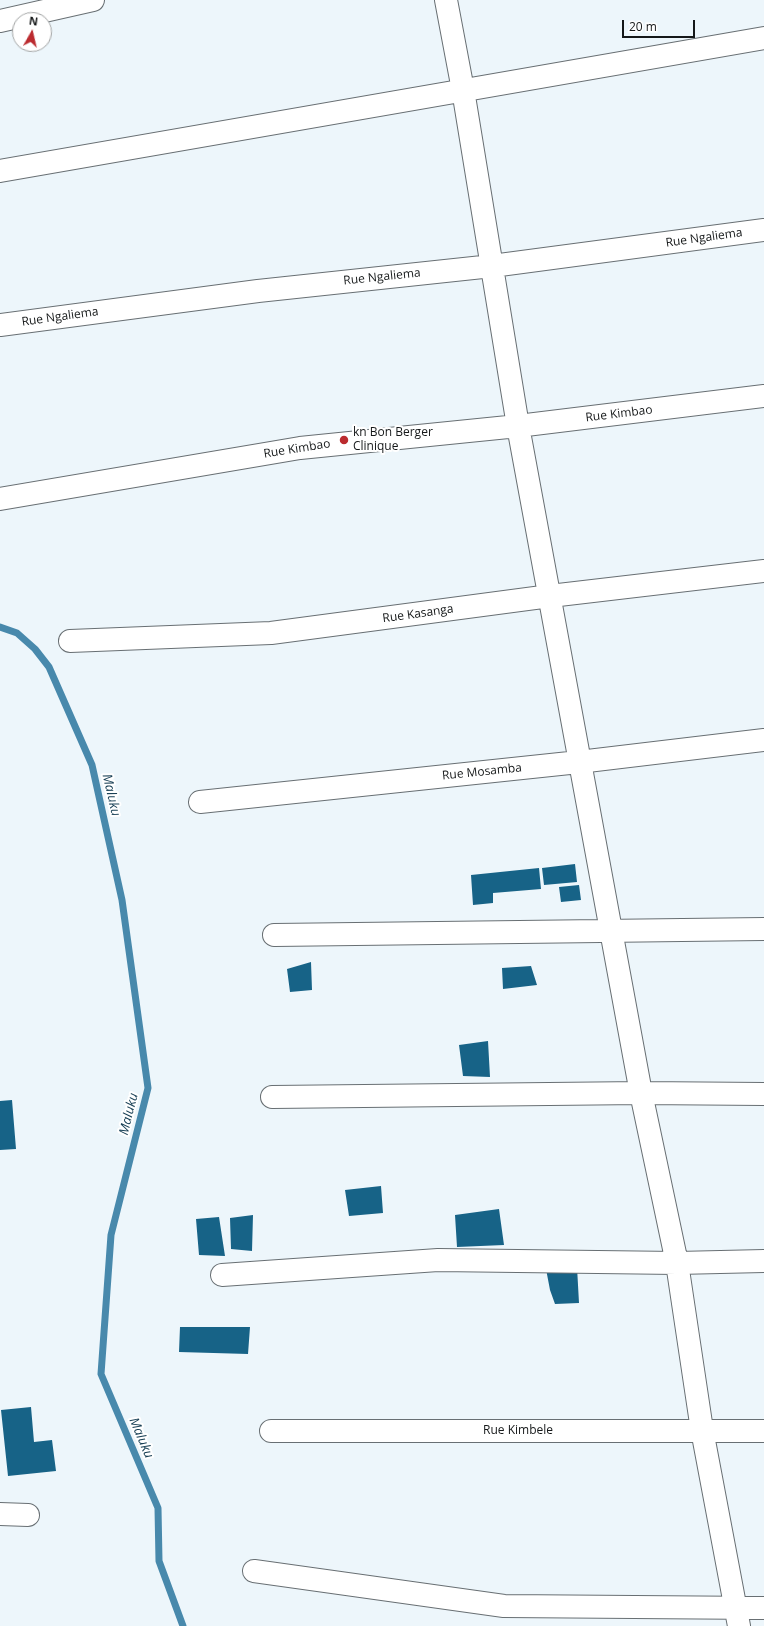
<!DOCTYPE html>
<style>
body{margin:0}
#map{position:relative;width:764px;height:1626px;overflow:hidden;background:#edf6fb;font-family:"Open Sans",sans-serif}
canvas{display:block}
.north{position:absolute;left:12px;top:12px;width:40px;height:40px;box-sizing:border-box;background:#fff;border:1px solid #a1a3a3;border-radius:50%;rotate:8deg;font-size:11px;font-weight:700;line-height:16px;text-align:center;color:#151819}
.north::after{content:'';display:block;margin:auto;width:14px;height:18px;background:#bb2b2f;clip-path:polygon(50% 0,100% 100%,50% 72%,0 100%)}
.scale{position:absolute;left:622px;top:20px;width:73px;height:18px;box-sizing:border-box;border:2px solid #151819;border-top:0;padding-left:5px;font-size:12px;line-height:14px;white-space:nowrap;color:#151819;-webkit-text-stroke:3px #fff;paint-order:stroke}
</style>
<div id="map">
<canvas width="764" height="1626"></canvas>
<div class="north">N</div>
<div class="scale">20 m</div>
</div>
<script>
const ctx = document.querySelector('canvas').getContext('2d');
ctx.lineJoin = 'round';
function trace(path, color, width, dash) { ctx.strokeStyle = color; ctx.lineWidth = width; ctx.lineCap = dash ? 'butt' : 'round'; ctx.setLineDash(dash || []); ctx.stroke(path); }
function fillPath(path, color) { ctx.fillStyle = color; ctx.fill(path, 'evenodd'); }
function label(font, color, halo, rows, align = 'center') {
  ctx.font = font + ' "Open Sans",sans-serif'; ctx.lineWidth = 4; ctx.setLineDash([]); ctx.textBaseline = 'middle'; ctx.strokeStyle = halo; ctx.fillStyle = color; for (const [text, x, y, turn = 0] of rows) {
    ctx.save(); ctx.translate(x, y); ctx.rotate((+turn || 0) * Math.PI / 180); ctx.textAlign = isNaN(turn) ? turn : align; if (halo) ctx.strokeText(text, 0, 0); ctx.fillText(text, 0, 0); ctx.restore();
  }
}
trace(new Path2D(`
 M 0,627 L 17,633 L 35,649 L 49,667 L 92,765 L 122,900 L 148,1088 L 111,1235 L 101,1374 L 158,1508 L 159,1561 L 183,1626`), '#4889ac', 7);
fillPath(new Path2D(`
 M 575,864 L 577,882 L 544,885 L 542,868 Z
 M 539,868 L 541,889 L 493,893 L 493,903 L 473,905 L 471,875 Z
 M 579,885 L 581,900 L 561,902 L 559,887 Z
 M 311,962 L 312,990 L 290,992 L 287,969 Z
 M 531,966 L 537,985 L 503,989 L 502,968 Z
 M 488,1041 L 490,1077 L 463,1076 L 459,1045 Z
 M 12,1100 L 16,1149 L 0,1150 L 0,1101 Z
 M 381,1186 L 383,1213 L 349,1216 L 345,1190 Z
 M 499,1209 L 504,1245 L 457,1247 L 455,1215 Z
 M 253,1215 L 252,1251 L 231,1249 L 230,1218 Z
 M 219,1217 L 225,1256 L 199,1255 L 196,1219 Z
 M 577,1267 L 579,1303 L 555,1304 L 550,1290 L 546,1269 Z
 M 180,1327 L 250,1327 L 248,1354 L 179,1352 Z
 M 31,1407 L 34,1442 L 52,1440 L 56,1471 L 8,1476 L 1,1410 Z`), '#176387');
const minor = new Path2D(`
 M 446,0 L 463,90 L 518,426 L 641,1093 L 677,1263 L 702,1430 L 739,1626
 M 0,21 L 93,0
 M 0,171 L 764,38
 M 0,325 L 258,291 L 492,266 L 764,230
 M 0,499 L 300,448 L 518,426 L 764,396
 M 70,641 L 271,633 L 550,596 L 764,571
 M 200,802 L 579,762 L 764,740
 M 274,935 L 764,929
 M 272,1097 L 641,1093 L 764,1094
 M 222,1275 L 438,1260 L 677,1263 L 764,1261
 M 271,1431 L 764,1431
 M 0,1514 L 28,1515
 M 254,1571 L 504,1606 L 764,1608`);
trace(minor, '#686f73', 24);
trace(minor, '#fff', 22);
for (const [x, y, r, color] of [
 [344,440,5,"#bb2b2f"]
]) { const dot = new Path2D(); dot.arc(x, y, r, 0, 2 * Math.PI); ctx.fillStyle = color; ctx.fill(dot); trace(dot, '#fff', 1.5); }
label('12px', '#151819', '#fff', [
 ["Rue Ngaliema",704,238,-8],
 ["Rue Ngaliema",382,277,-6],
 ["Rue Ngaliema",60,317,-8],
 ["Rue Kimbao",619,414,-7],
 ["Rue Kimbao",297,449,-9],
 ["Rue Kasanga",418,614,-8],
 ["Rue Mosamba",482,772,-6],
 ["Rue Kimbele",518,1431]
]);
label('12px', '#151819', '#fff', [
 ["kn Bon Berger",353,433],
 ["Clinique",353,447]
], 'left');
label('italic 13px', '#1a4156', '#fff', [
 ["Maluku",111,795,77],
 ["Maluku",129,1114,-76],
 ["Maluku",141,1438,67]
]);
</script>
